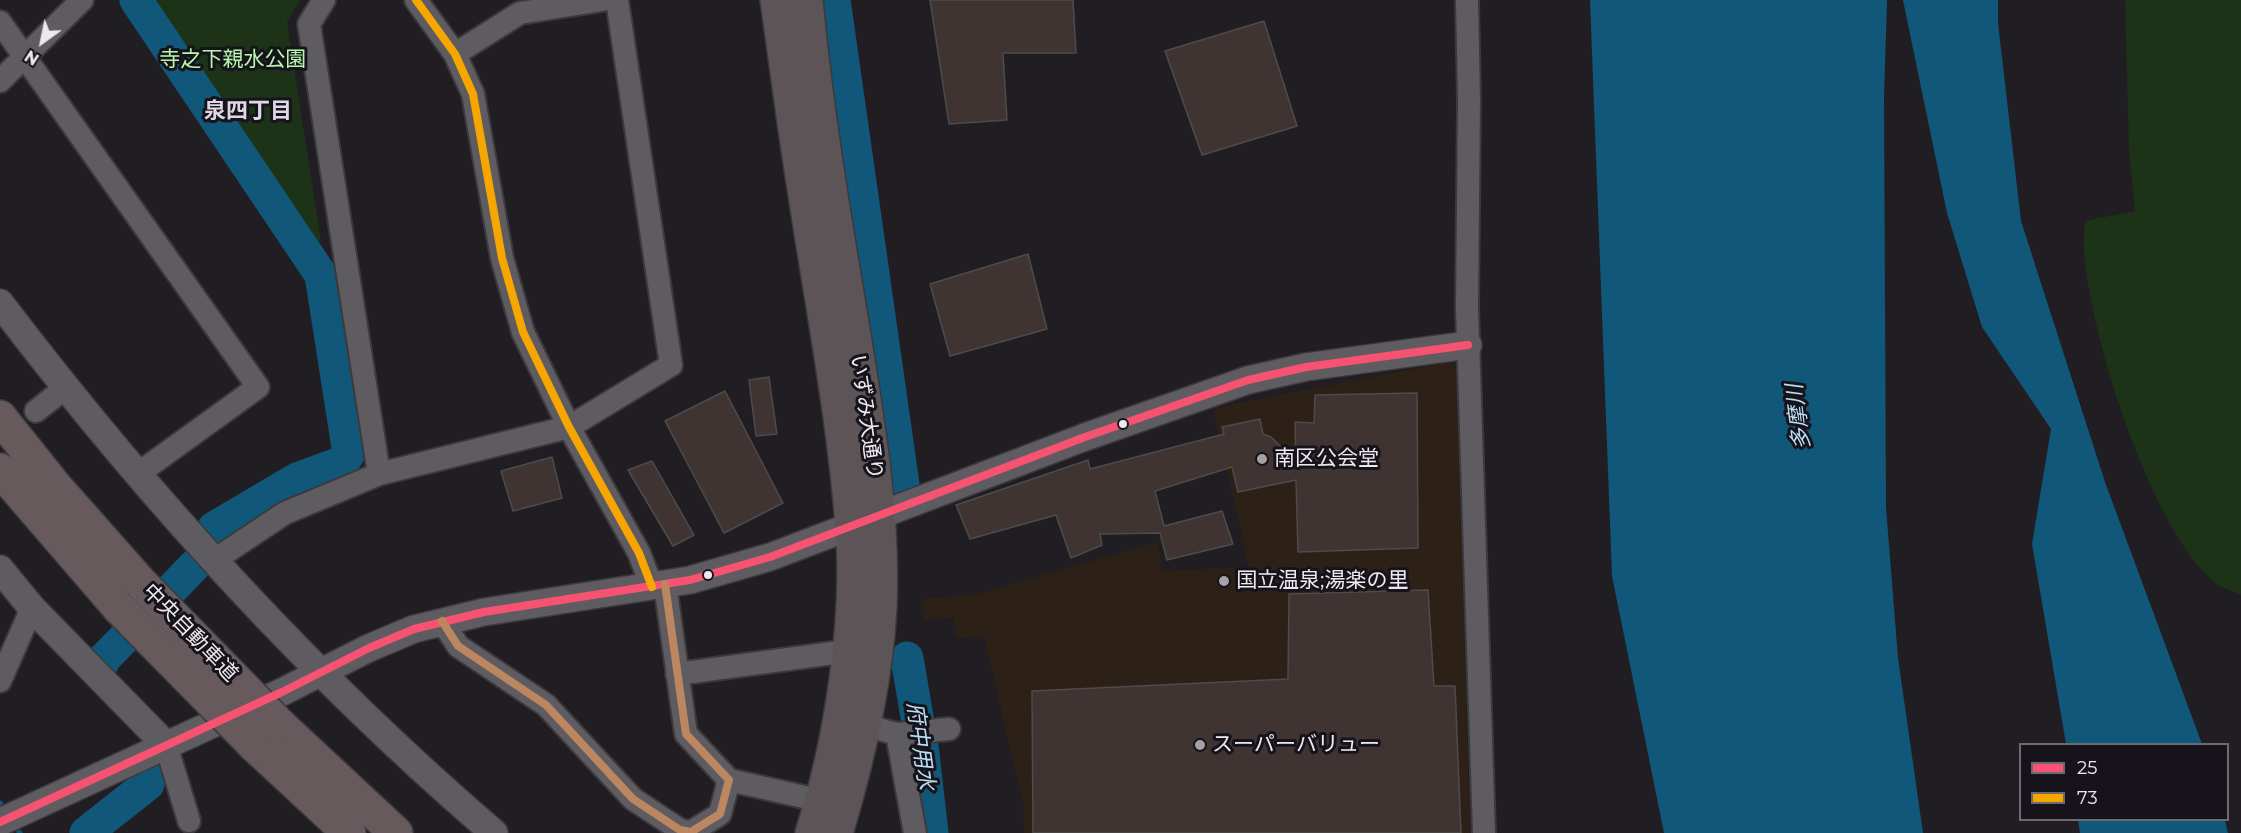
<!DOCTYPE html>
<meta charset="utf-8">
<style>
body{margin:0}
#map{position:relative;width:2241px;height:833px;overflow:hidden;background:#201e22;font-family:Montserrat,sans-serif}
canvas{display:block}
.legend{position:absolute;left:2019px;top:743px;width:210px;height:78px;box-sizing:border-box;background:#17131b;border:2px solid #6c6970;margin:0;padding:8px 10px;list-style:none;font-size:18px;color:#ebe9ef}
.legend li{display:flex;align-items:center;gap:12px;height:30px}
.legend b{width:30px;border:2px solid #6c6970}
.north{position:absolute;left:12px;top:12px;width:60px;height:60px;-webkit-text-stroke:4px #17131b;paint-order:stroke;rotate:213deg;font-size:16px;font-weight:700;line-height:24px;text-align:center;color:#ebe9ef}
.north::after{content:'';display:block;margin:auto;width:21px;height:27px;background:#ebe9ef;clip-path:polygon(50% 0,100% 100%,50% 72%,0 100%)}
</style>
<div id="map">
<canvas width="2241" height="833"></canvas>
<ul class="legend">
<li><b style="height:8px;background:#f65372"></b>25</li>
<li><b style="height:8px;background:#f7a600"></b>73</li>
</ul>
<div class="north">N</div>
</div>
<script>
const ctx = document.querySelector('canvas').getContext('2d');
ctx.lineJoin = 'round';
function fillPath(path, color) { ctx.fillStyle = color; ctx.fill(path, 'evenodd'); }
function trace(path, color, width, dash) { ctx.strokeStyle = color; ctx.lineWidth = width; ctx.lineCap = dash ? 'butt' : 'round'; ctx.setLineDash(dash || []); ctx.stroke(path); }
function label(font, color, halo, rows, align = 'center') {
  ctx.font = font + ' Montserrat,"Noto Sans JP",sans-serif'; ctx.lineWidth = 6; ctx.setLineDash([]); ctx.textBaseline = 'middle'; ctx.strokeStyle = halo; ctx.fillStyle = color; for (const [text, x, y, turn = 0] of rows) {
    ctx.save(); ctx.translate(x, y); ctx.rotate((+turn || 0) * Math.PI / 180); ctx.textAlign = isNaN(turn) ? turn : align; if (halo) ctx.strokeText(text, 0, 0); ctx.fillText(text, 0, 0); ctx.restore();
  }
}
fillPath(new Path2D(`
 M 1450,362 L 1456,370 L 1470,833 L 1024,833 L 1023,802 L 984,637 L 956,638 L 954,618 L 923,620 L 924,599 L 977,594 L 1158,542 L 1162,571 L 1249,567 L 1213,408 Z`), '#2d2117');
fillPath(new Path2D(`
 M 119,0 L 300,0 L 287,22 L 321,241 L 301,259 Z
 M 2125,0 L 2241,0 L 2241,595 C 2232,591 2220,587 2213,581 C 2149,525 2091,337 2084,253 C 2083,243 2084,232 2085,221 L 2135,211 L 2129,151 Z`), '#1c3318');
fillPath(new Path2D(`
 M 1590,0 L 1887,0 L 1884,97 L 1886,507 L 1898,658 L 1923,833 L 1664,833 L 1612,576 Z
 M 1903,0 L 1998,0 L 1998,23 L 2021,221 L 2105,482 L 2202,744 L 2066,744 L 2032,544 L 2051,429 L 1982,327 L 1947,213 Z
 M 2078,820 L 2225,820 L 2228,833 L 2080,833 Z`), '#115779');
trace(new Path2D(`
 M 0,803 L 1,804
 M 19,832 L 20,833`), '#115779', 5);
trace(new Path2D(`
 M 136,0 L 321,275 L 347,441 L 349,453 L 343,462 L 297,479 L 214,528
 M 834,0 L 904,491
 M 907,658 L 922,746 L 932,833
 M 101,666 L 104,659 L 197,563
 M 86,833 L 148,784 L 152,769`), '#115779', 33);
const building = new Path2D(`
 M 930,0 L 1073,0 L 1076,53 L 1003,53 L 1007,120 L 949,124 Z
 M 1264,21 L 1297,126 L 1202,155 L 1165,51 Z
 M 1028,254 L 1047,329 L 950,356 L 930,284 Z
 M 769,377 L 777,434 L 756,436 L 749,380 Z
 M 725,391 L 783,503 L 724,533 L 665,421 Z
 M 1417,393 L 1418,548 L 1298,552 L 1296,480 L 1238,492 L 1232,467 L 1155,491 L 1164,526 L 1222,511 L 1233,544 L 1167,560 L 1160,533 L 1100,534 L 1102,545 L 1071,558 L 1056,515 L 970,539 L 956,505 L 1088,460 L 1090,469 L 1224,434 L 1222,427 L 1260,419 L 1263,434 L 1271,437 L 1296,461 L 1295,422 L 1314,423 L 1315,395 Z
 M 552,457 L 562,498 L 513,511 L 501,471 Z
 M 652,461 L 694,535 L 673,546 L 628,470 Z
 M 1428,590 L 1434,686 L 1455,686 L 1461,833 L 1033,833 L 1032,691 L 1288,679 L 1289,594 Z`);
fillPath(building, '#403433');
trace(building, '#4e4b4c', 1.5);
const minor = new Path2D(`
 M 324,0 L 309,24 L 379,474
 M 416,0 L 455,54 L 473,94 L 502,258 L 523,332 L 569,427 L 639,553 L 652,587
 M 1467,0 L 1469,100 L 1467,308 L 1484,833
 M 0,22 L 258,387 L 139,473
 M 455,54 L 520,13 L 602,0
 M 0,81 L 82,0
 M 36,411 L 65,388
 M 213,561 L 285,513 L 379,474 L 569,427 L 671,365 L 617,0
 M 442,621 L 458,646 L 546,705 L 633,799 L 680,830 L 691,832 L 720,814 L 729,780 L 686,734 L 665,584
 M 677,674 L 848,651
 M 0,681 L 32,608
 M 864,725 L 897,734 L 915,833
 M 897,734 L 949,729
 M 166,745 L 189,821
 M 729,780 L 822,801`);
const tertiary = new Path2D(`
 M 0,303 C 146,495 310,675 494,833
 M 0,569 L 32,608 L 166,745
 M 0,822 L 282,692 L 369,648 L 414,629 L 484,612 L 690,580 L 770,557 L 1085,437 L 1248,380 L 1306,367 L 1468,345`);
const primary = new Path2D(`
 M 777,0 C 786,63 794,126 804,188 C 821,300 843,412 852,525 C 860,619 841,743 812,833
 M 806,0 C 816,108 834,216 852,323 C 867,417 884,511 880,607 C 876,683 858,760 836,833`);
const motorway = new Path2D(`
 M 0,417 L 55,486 L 140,582
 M 0,470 L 119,608
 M 281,726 L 396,833
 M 255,746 L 349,833`);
trace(minor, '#3b393c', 26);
trace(tertiary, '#3b393c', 30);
trace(primary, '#3b393c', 36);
trace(motorway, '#3b393c', 36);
trace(minor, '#5e5c60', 22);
trace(tertiary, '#5e5c60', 27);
trace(primary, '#5c5456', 33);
trace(motorway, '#665a5d', 33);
const motorwayBridge = new Path2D(`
 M 140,582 L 281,726
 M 119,608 L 255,746`);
trace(motorwayBridge, '#3b393c', 36, []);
trace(motorwayBridge, '#665a5d', 33);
trace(new Path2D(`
 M 0,822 L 282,692 L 369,648 L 414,629 L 484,612 L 690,580 L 770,557 L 1085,437 L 1248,380 L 1306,367 L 1468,345`), '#f65372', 8);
trace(new Path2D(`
 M 416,0 L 455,54 L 473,94 L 502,258 L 523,332 L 569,427 L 639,553 L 652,587`), '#f7a600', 8);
trace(new Path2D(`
 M 442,621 L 458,646 L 546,705 L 633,799 L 680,830 L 691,832 L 720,814 L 729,780 L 686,734 L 665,584`), '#bb8660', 8);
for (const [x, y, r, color] of [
 [1123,424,5,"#ebe9ef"],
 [1262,459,6,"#a4a2a7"],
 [708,575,5,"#ebe9ef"],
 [1224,581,6,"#a4a2a7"],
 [1200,745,6,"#a4a2a7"]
]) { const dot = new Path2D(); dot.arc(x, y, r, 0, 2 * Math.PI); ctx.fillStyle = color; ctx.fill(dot); trace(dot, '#17131b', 2); }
label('21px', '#b4f7ab', '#17131b', [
 ["寺之下親水公園",233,60]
]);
label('21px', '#ebe9ef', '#17131b', [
 ["いずみ大通り",866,417,82],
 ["中央自動車道",190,633,46]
]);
label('21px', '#ebe9ef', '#17131b', [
 ["南区公会堂",1274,459],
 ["国立温泉;湯楽の里",1236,581],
 ["スーパーバリュー",1212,745]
], 'left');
label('bold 22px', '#ded9e5', '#17131b', [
 ["泉四丁目",248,112]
]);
label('italic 22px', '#bbdef5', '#17131b', [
 ["多摩川",1799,417,-97],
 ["府中用水",920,746,82]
]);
</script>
